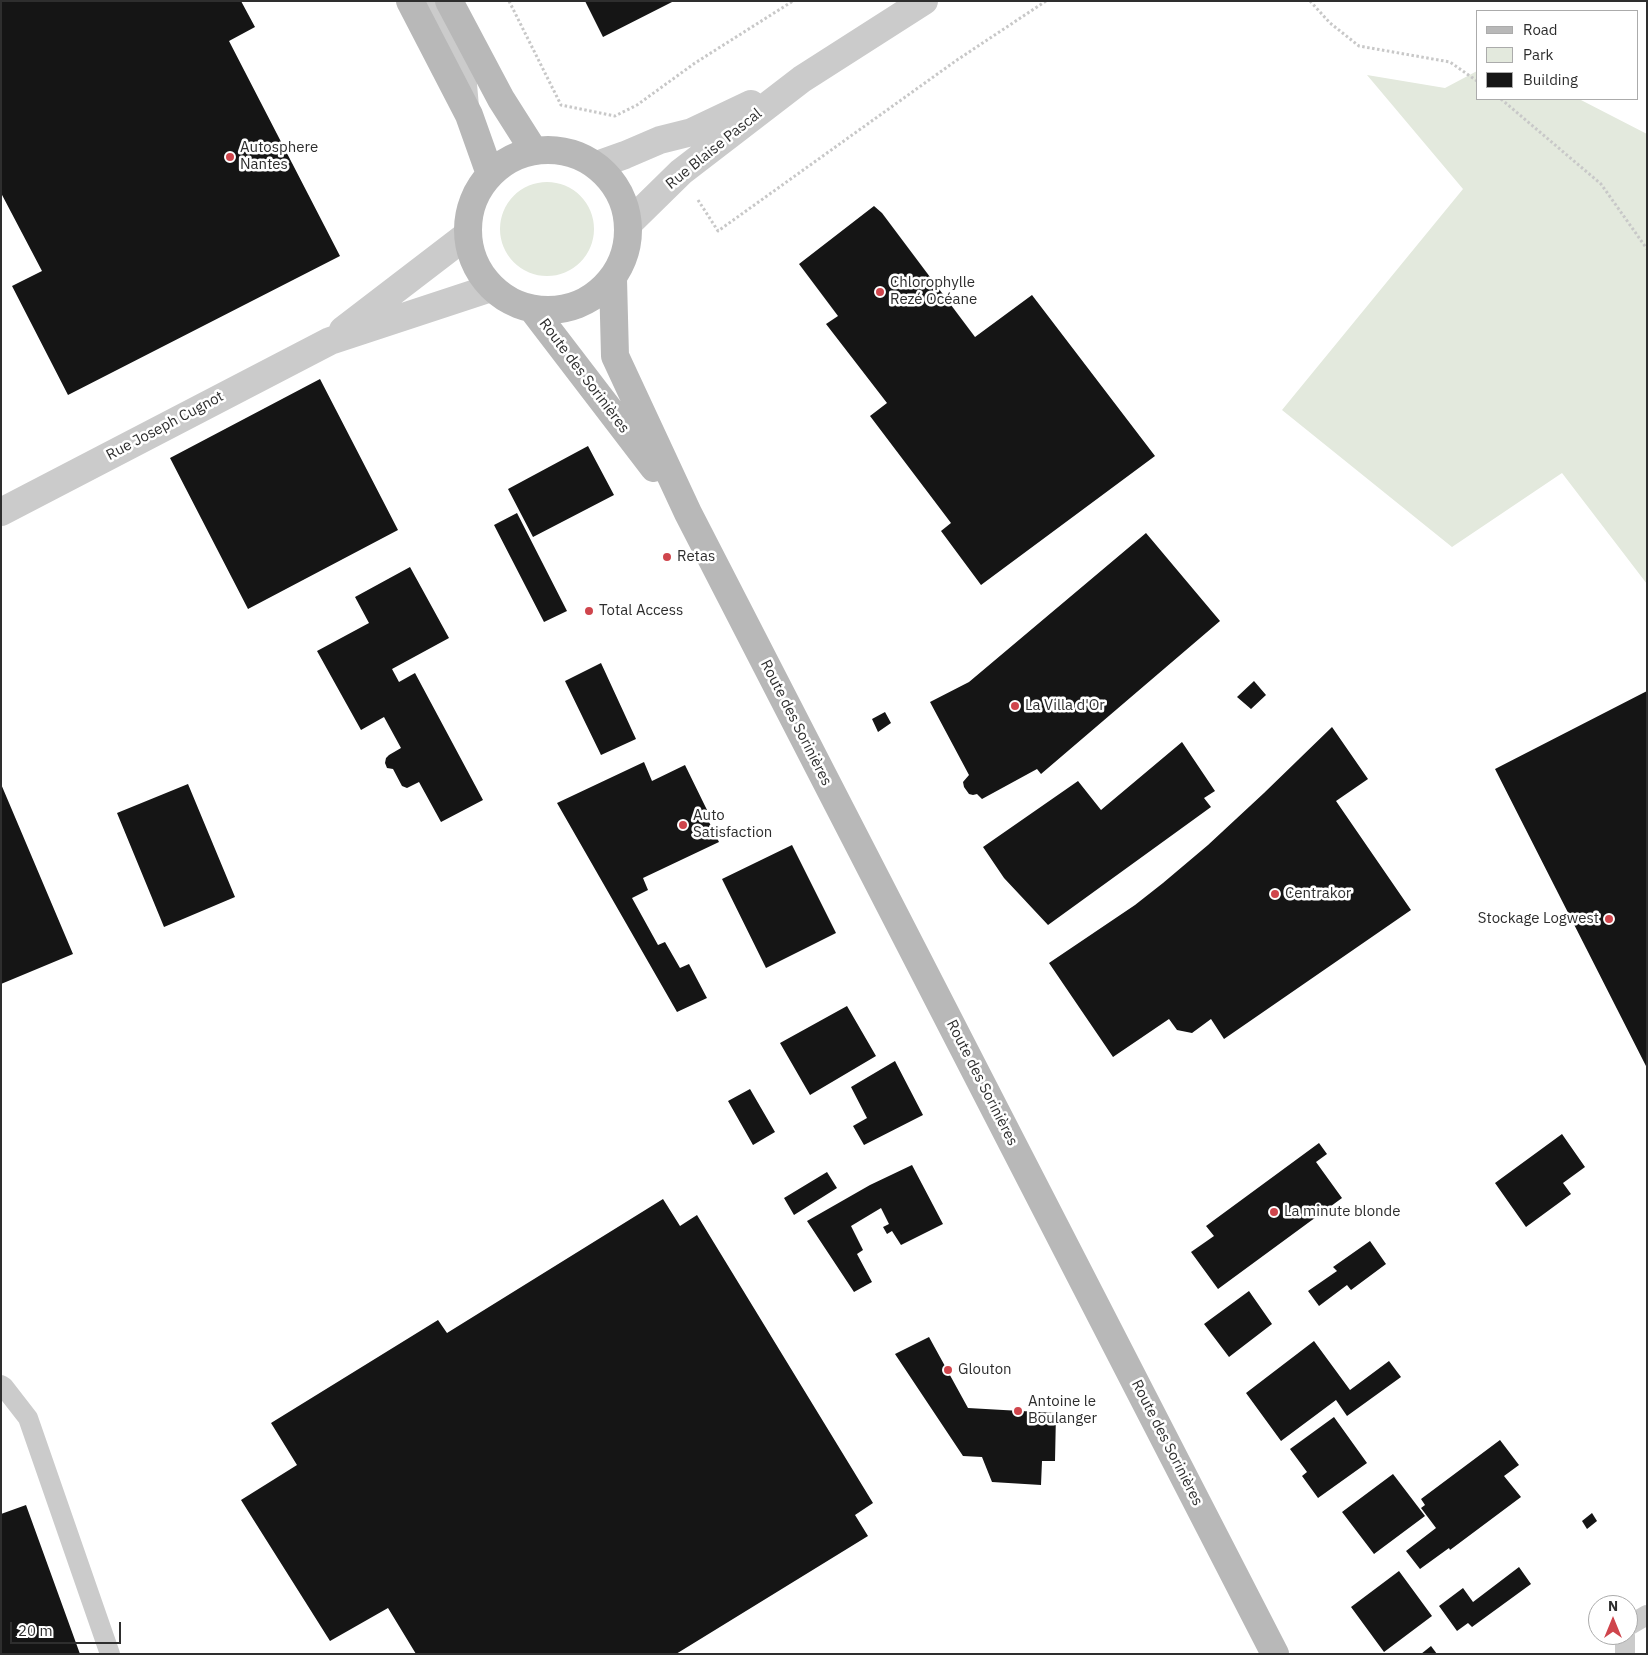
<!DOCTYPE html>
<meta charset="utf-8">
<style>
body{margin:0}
#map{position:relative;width:1648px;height:1655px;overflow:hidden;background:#fff;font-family:"IBM Plex Sans",sans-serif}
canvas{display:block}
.frame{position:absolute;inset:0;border:2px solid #2e2e2e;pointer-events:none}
.legend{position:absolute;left:1476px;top:10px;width:162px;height:90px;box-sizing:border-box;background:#fff;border:1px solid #ababab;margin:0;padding:6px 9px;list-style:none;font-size:15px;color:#2e2e2e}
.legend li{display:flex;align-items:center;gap:10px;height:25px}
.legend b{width:25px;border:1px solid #ababab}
.north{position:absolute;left:1588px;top:1595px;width:50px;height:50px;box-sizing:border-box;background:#fff;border:1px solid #ababab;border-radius:50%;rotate:0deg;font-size:14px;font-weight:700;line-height:20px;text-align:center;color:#2e2e2e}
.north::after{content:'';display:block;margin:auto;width:18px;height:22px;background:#cf454c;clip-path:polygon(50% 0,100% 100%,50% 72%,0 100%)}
.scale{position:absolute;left:10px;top:1622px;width:111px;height:22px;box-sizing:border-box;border:2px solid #2e2e2e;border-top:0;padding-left:6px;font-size:15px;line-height:18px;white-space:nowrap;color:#2e2e2e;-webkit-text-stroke:4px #fff;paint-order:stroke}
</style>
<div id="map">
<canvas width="1648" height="1655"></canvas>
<div class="frame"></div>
<ul class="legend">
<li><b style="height:6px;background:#b8b8b8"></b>Road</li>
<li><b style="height:14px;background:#e3e9dd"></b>Park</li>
<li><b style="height:14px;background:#151515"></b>Building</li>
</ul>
<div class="north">N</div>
<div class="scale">20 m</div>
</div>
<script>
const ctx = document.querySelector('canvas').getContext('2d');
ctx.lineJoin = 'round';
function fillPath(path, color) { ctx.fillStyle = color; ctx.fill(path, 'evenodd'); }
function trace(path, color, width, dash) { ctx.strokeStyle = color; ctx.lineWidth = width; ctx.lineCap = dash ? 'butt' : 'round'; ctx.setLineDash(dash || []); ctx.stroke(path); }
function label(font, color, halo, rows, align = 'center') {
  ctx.font = font + ' "IBM Plex Sans",sans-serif'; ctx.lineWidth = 5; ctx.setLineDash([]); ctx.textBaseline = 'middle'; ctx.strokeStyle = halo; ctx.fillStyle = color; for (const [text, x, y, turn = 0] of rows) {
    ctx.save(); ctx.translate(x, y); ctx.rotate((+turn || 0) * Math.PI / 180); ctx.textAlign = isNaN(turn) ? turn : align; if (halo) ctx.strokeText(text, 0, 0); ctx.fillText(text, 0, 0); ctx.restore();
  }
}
fillPath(new Path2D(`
 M 1477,71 L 1477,99 L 1579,99 L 1647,134 L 1647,584 L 1562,473 L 1452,547 L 1282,410 L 1463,189 L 1367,75 L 1445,88 Z
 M500 229a47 47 0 1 1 94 0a47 47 0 1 1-94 0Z`), '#e3e9dd');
fillPath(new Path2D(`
 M 1,1 L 241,1 L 255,27 L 229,41 L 340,256 L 68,395 L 12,286 L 42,271 L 1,193 Z
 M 585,1 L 674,1 L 603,37 Z
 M 874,206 L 882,213 L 975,337 L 1032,295 L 1155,456 L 981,585 L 941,531 L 951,523 L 870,416 L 887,403 L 826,324 L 838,316 L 799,264 Z
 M 320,379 L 398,530 L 248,609 L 170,458 Z
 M 588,446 L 614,495 L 533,537 L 508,489 Z
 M 517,513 L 567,611 L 544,622 L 494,525 Z
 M 1146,533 L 1220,621 L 1041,774 L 1037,769 L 982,799 L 977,794 L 973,795 L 969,794 L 964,787 L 963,782 L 969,775 L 930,702 L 969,682 Z
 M 410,567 L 449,638 L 392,669 L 399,682 L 415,673 L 483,800 L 441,822 L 419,782 L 407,788 L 402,786 L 393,769 L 387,768 L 385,763 L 386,758 L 389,755 L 401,748 L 384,717 L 361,730 L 317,651 L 369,623 L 355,597 Z
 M 601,663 L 636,739 L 601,755 L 565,681 Z
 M 1254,681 L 1266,695 L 1251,709 L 1237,697 Z
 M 1647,691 L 1647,1068 L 1495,769 Z
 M 885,712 L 891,723 L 878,732 L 872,719 Z
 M 1332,727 L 1368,779 L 1336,801 L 1411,910 L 1224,1039 L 1211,1019 L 1192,1033 L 1177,1030 L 1169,1019 L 1113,1057 L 1049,963 L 1135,905 L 1163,883 L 1208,845 L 1264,793 Z
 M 1182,742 L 1215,791 L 1204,798 L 1211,807 L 1048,925 L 1004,878 L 983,847 L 1078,781 L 1101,810 Z
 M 644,762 L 652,781 L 685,765 L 707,810 L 704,812 L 719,842 L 643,878 L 648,890 L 632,898 L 658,945 L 665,942 L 680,968 L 689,964 L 707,998 L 677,1012 L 557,803 Z
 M 1,784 L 73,954 L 1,984 Z
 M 188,784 L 235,897 L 164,927 L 117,813 Z
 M 792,845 L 836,933 L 766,968 L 722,879 Z
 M 847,1006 L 876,1056 L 810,1095 L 780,1043 Z
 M 895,1061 L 923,1115 L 864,1145 L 853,1126 L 867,1118 L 851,1087 Z
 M 750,1089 L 775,1132 L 753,1145 L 728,1101 Z
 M 1562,1134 L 1585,1167 L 1563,1183 L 1571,1194 L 1526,1227 L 1495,1183 Z
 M 1319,1143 L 1327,1154 L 1316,1162 L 1342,1198 L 1218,1289 L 1191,1252 L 1214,1236 L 1206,1226 Z
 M 912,1165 L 943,1224 L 901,1245 L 892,1231 L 887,1234 L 883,1227 L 889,1224 L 881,1208 L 851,1226 L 863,1250 L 857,1254 L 872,1282 L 854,1292 L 807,1221 L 870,1185 Z
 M 827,1172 L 837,1188 L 794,1215 L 784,1198 Z
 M 663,1199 L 680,1226 L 697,1215 L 873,1503 L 855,1515 L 868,1536 L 676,1654 L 416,1654 L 388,1608 L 330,1641 L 241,1500 L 297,1465 L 271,1423 L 438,1320 L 447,1333 Z
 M 1370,1241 L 1386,1264 L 1351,1290 L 1347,1285 L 1319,1306 L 1308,1291 L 1337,1271 L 1333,1267 Z
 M 1249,1291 L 1272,1324 L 1229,1357 L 1204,1324 Z
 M 929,1337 L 968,1408 L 1056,1413 L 1055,1461 L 1042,1461 L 1041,1485 L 992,1482 L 982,1457 L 963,1456 L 895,1354 Z
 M 1314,1341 L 1350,1390 L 1389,1361 L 1401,1377 L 1347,1416 L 1336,1400 L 1281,1441 L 1246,1393 Z
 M 1334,1417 L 1367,1463 L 1318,1498 L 1302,1476 L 1307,1472 L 1290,1449 Z
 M 1500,1440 L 1519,1465 L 1504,1476 L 1521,1497 L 1450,1550 L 1449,1548 L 1420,1569 L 1406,1551 L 1436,1528 L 1421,1508 L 1425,1505 L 1421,1499 Z
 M 1393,1474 L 1425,1516 L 1374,1554 L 1342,1512 Z
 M 26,1505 L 80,1654 L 1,1654 L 1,1514 Z
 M 1592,1513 L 1597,1521 L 1587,1529 L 1582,1521 Z
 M 1519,1567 L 1531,1584 L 1472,1627 L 1468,1623 L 1457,1631 L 1439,1606 L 1463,1588 L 1473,1602 Z
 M 1399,1571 L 1432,1616 L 1384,1652 L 1351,1607 Z
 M 1431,1646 L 1437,1654 L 1421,1654 Z`), '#151515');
trace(new Path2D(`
 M 509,1 L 561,105 L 615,116 L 637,105 L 695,63 L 793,1
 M 1310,1 L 1330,23 L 1359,46 L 1450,62 L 1477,81
 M 1501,99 L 1601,184 L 1647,249
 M 698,200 L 718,231 L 957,60 L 1046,1`), '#c8c8c8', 3, [2.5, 2.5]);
trace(new Path2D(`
 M 428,1 L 466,73 L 469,107
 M 1,1385 L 4,1387 L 28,1418 L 110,1654
 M 1628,1626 L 1647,1615
 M 1625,1654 L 1625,1635`), '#cbcbcb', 20);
trace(new Path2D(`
 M 597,165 L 625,155 L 660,140 L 692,132 L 751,104
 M 629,223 L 681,172 L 802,79 L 924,1
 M 343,330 L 467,235
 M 1,512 L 330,341 L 491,288`), '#cbcbcb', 28);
trace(new Path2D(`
 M 410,1 L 469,115 L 490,174
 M 449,1 L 501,99 L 534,151
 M468 230a80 80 0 1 1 160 0a80 80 0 1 1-160 0Z
 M 613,279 L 615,356 L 688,513 L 1275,1654
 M 533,310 L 654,468`), '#b8b8b8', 28);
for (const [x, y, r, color] of [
 [230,157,5,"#cf454c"],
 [880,292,5,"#cf454c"],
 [667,557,5,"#cf454c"],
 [589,611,5,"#cf454c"],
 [1015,706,5,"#cf454c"],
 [683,825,5,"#cf454c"],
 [1275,894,5,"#cf454c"],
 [1609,919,5,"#cf454c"],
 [1274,1212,5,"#cf454c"],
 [948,1370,5,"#cf454c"],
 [1018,1411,5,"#cf454c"]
]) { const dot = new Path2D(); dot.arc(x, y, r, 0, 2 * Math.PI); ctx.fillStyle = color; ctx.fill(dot); trace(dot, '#fff', 2); }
label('15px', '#2e2e2e', '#fff', [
 ["Autosphere",240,148],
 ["Nantes",240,165],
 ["Chlorophylle",890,283],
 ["Rezé Océane",890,300],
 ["Retas",677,557],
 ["Total Access",599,611],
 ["La Villa d'Or",1025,706],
 ["Auto",693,816],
 ["Satisfaction",693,833],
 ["Centrakor",1285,894],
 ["Stockage Logwest",1599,919,"right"],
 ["La minute blonde",1284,1212],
 ["Glouton",958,1370],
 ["Antoine le",1028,1402],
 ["Boulanger",1028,1419]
], 'left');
label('15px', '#2e2e2e', '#fff', [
 ["Rue Blaise Pascal",714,149,-39],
 ["Route des Sorinières",584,376,53],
 ["Rue Joseph Cugnot",165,426,-28],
 ["Route des Sorinières",796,723,63],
 ["Route des Sorinières",982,1083,63],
 ["Route des Sorinières",1167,1443,63]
]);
</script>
